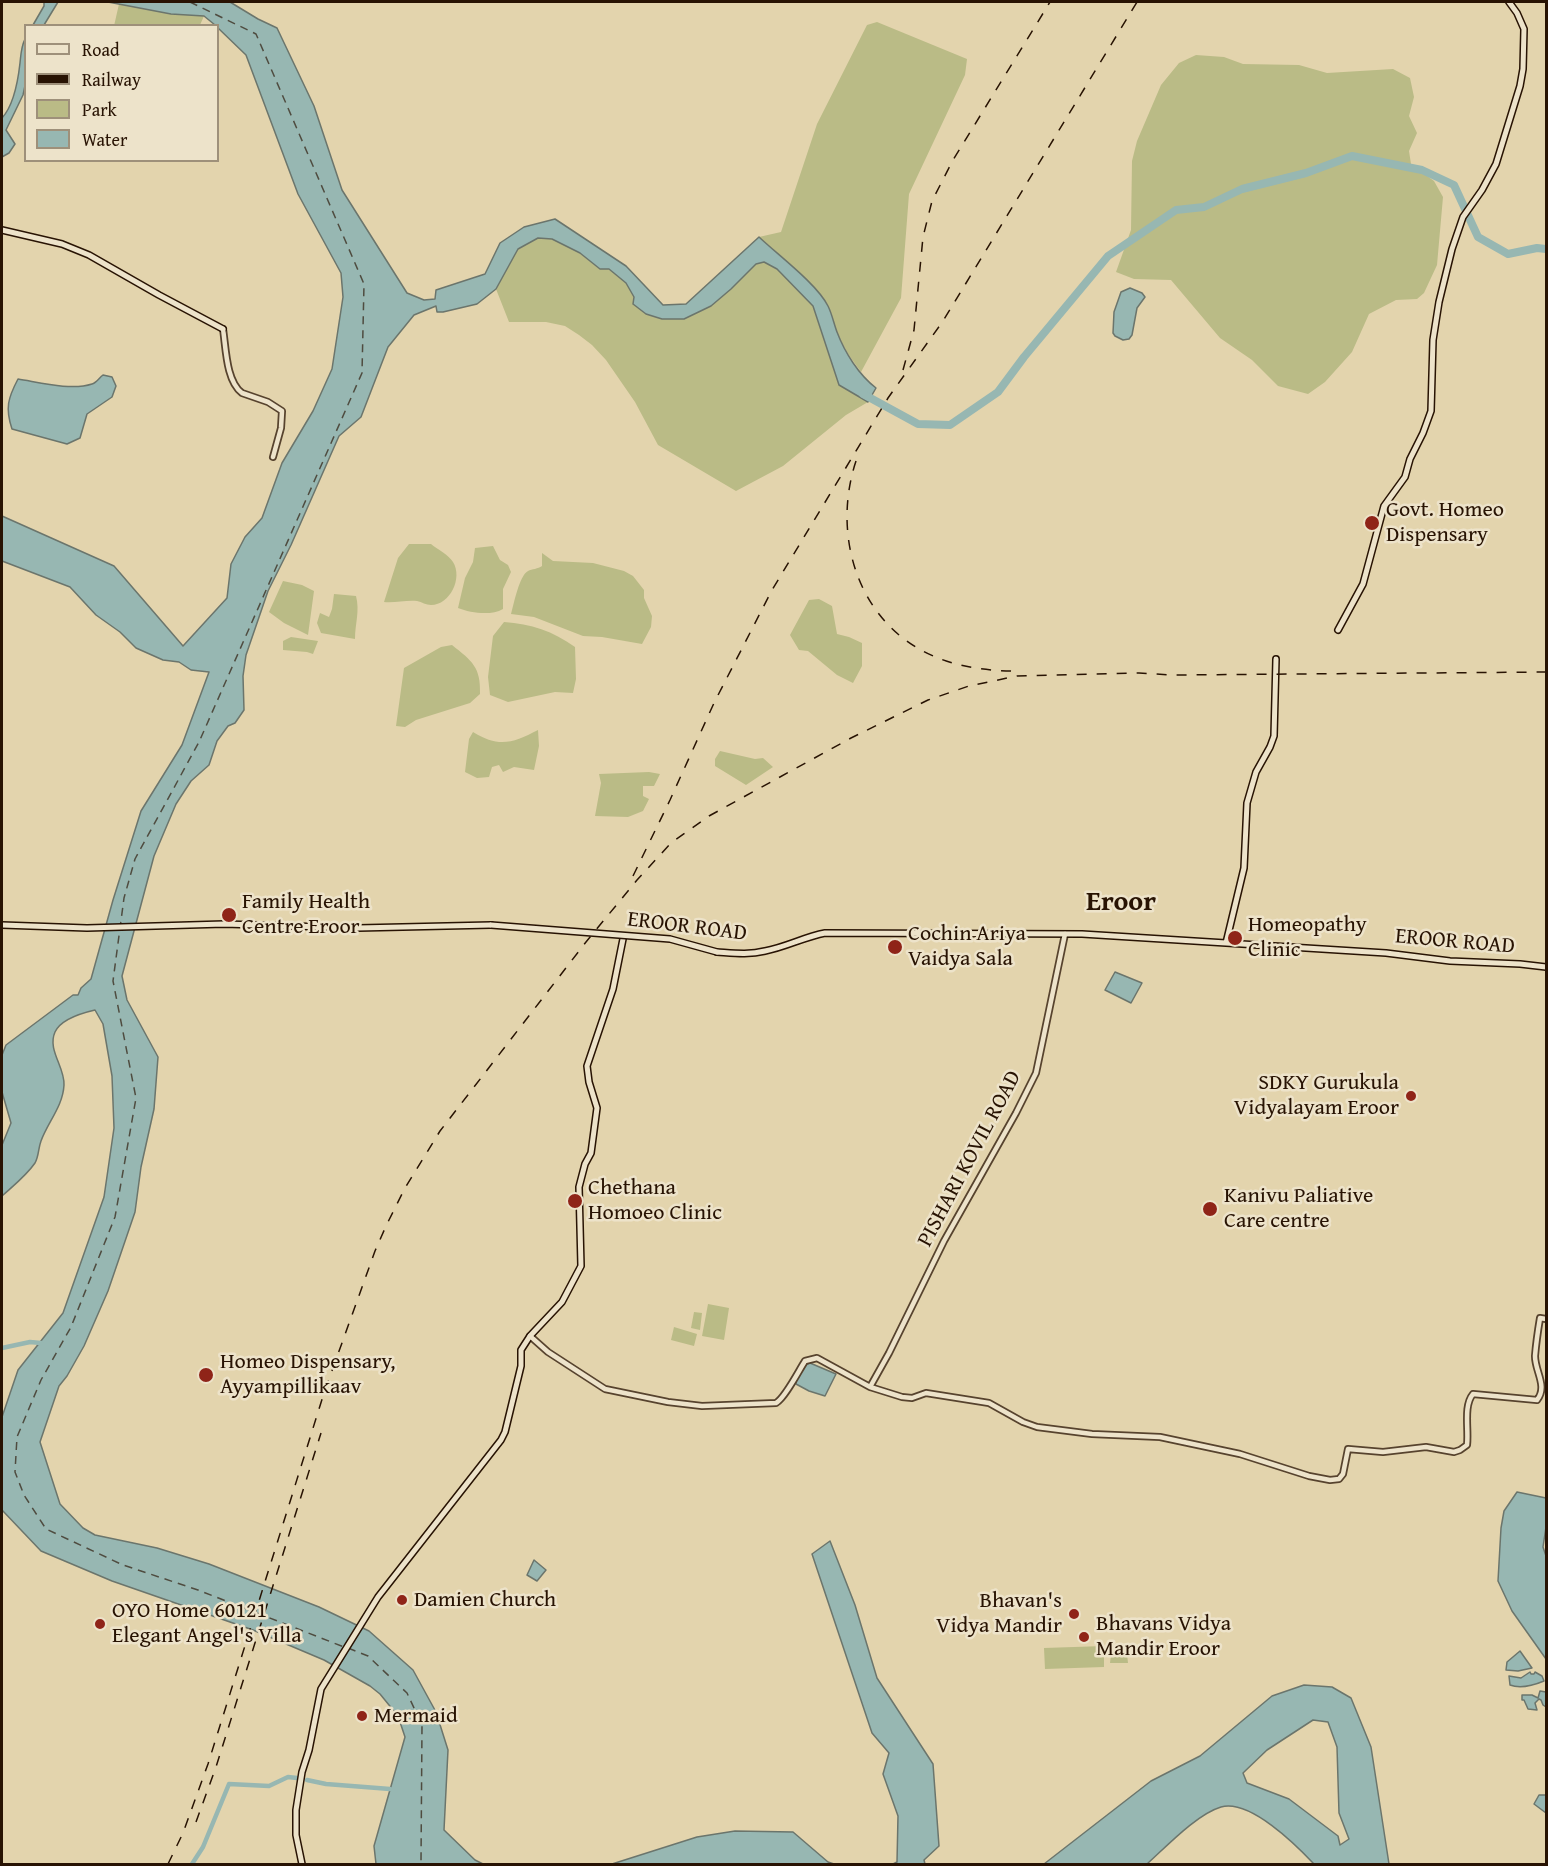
<!DOCTYPE html>
<style>
body{margin:0}
#map{position:relative;width:1548px;height:1866px;overflow:hidden;background:#e3d4ad;font-family:"Gentium Book Plus",serif}
canvas{display:block}
.frame{position:absolute;inset:0;border:3px solid #281303;pointer-events:none}
.legend{position:absolute;left:24px;top:24px;width:195px;height:138px;box-sizing:border-box;background:#ede3ca;border:2px solid #9e907a;margin:0;padding:8px 10px;list-style:none;font-size:18px;color:#281303}
.legend li{display:flex;align-items:center;gap:12px;height:30px}
.legend b{width:30px;border:2px solid #9e907a}
</style>
<div id="map">
<canvas width="1548" height="1866"></canvas>
<div class="frame"></div>
<ul class="legend">
<li><b style="height:8px;background:#ede3ca"></b>Road</li>
<li><b style="height:8px;background:#281303"></b>Railway</li>
<li><b style="height:16px;background:#babb86"></b>Park</li>
<li><b style="height:16px;background:#97b7b2"></b>Water</li>
</ul>
</div>
<script>
const ctx = document.querySelector('canvas').getContext('2d');
ctx.lineJoin = 'round';
function fillPath(path, color) { ctx.fillStyle = color; ctx.fill(path, 'evenodd'); }
function trace(path, color, width, dash) { ctx.strokeStyle = color; ctx.lineWidth = width; ctx.lineCap = dash ? 'butt' : 'round'; ctx.setLineDash(dash || []); ctx.stroke(path); }
function label(font, color, halo, rows, align = 'center') {
  ctx.font = font + ' "Gentium Book Plus",serif'; ctx.lineWidth = 5; ctx.setLineDash([]); ctx.textBaseline = 'middle'; ctx.strokeStyle = halo; ctx.fillStyle = color; for (const [text, x, y, turn = 0] of rows) {
    ctx.save(); ctx.translate(x, y); ctx.rotate((+turn || 0) * Math.PI / 180); ctx.textAlign = isNaN(turn) ? turn : align; if (halo) ctx.strokeText(text, 0, 0); ctx.fillText(text, 0, 0); ctx.restore();
  }
}
fillPath(new Path2D(`
 M 119,4 L 171,14 L 204,16 L 200,25 L 114,26 Z
 M 877,22 L 967,59 L 965,75 L 909,194 L 901,298 L 861,372 L 848,354 L 837,333 L 828,305 L 816,290 L 759,237 L 781,232 L 817,124 L 867,25 Z
 M 1196,55 L 1224,57 L 1243,64 L 1299,65 L 1327,73 L 1393,69 L 1410,78 L 1414,97 L 1409,116 L 1417,133 L 1409,151 L 1411,164 L 1434,181 L 1443,197 L 1437,265 L 1424,293 L 1417,299 L 1396,300 L 1369,314 L 1352,352 L 1325,382 L 1308,394 L 1278,386 L 1252,360 L 1220,338 L 1171,280 L 1134,279 L 1116,272 L 1131,230 L 1132,161 L 1137,141 L 1161,85 L 1179,63 Z
 M 538,238 L 552,239 L 580,253 L 600,269 L 609,269 L 626,283 L 634,297 L 662,319 L 731,289 L 756,264 L 764,262 L 777,269 L 813,305 L 839,385 L 868,402 L 846,415 L 783,466 L 736,491 L 658,445 L 635,402 L 606,360 L 592,345 L 579,335 L 565,326 L 546,322 L 509,322 L 496,289 L 518,249 Z
 M 409,544 L 431,544 C 437,549 449,555 453,562 C 463,578 450,605 431,605 C 426,605 422,602 417,601 C 406,600 395,603 384,602 L 398,558 Z
 M 493,546 L 500,560 L 508,565 L 511,572 L 503,589 L 503,609 C 491,616 471,613 458,608 L 465,578 L 473,562 L 475,548 Z
 M 542,553 L 553,561 L 593,563 L 624,571 L 633,576 L 644,590 L 644,598 L 652,616 L 651,627 L 642,644 L 602,637 L 583,636 L 534,617 L 511,614 C 514,604 519,576 528,571 C 532,569 538,569 542,566 Z
 M 283,581 L 302,585 L 314,591 L 308,635 L 284,623 L 269,612 Z
 M 334,594 L 356,596 C 360,611 355,624 355,639 L 321,633 L 317,623 L 320,613 L 329,617 L 332,609 Z
 M 819,599 L 832,606 L 837,634 L 849,637 L 862,643 L 862,666 L 853,683 L 837,675 L 808,651 L 799,650 L 790,635 L 809,600 Z
 M 504,622 C 531,624 553,631 575,647 L 576,679 L 573,693 L 555,692 L 508,702 L 490,695 L 488,677 L 493,636 Z
 M 291,637 L 318,641 L 313,654 L 307,652 L 283,650 L 283,641 Z
 M 452,645 C 472,661 481,667 480,694 L 470,703 L 416,720 L 405,727 L 396,726 L 404,668 L 441,647 Z
 M 538,730 L 539,746 L 534,770 L 514,767 L 503,772 L 499,765 L 492,767 L 489,777 L 477,778 L 465,772 L 469,739 L 473,732 C 499,748 513,743 538,730 Z
 M 720,751 L 755,759 L 763,758 L 773,767 L 746,785 L 715,766 L 715,759 Z
 M 649,772 L 660,774 L 654,786 L 643,786 L 643,796 L 649,799 L 643,811 L 628,817 L 595,816 L 601,783 L 599,774 Z
 M 708,1304 L 729,1308 L 724,1340 L 702,1336 Z
 M 694,1312 L 702,1313 L 700,1330 L 691,1328 Z
 M 674,1327 L 697,1334 L 694,1346 L 671,1340 Z
 M 1104,1646 L 1104,1667 L 1045,1669 L 1044,1648 Z
 M 1127,1654 L 1128,1663 L 1110,1663 L 1111,1655 Z`), '#babb86');
const water = new Path2D(`
 M 44,2 L 58,2 L 44,25 L 33,25 L 44,6 Z
 M 108,2 L 230,2 L 258,19 L 277,28 L 314,106 L 342,190 L 407,293 L 424,300 L 435,299 L 436,290 L 485,274 L 500,243 L 524,227 L 555,219 L 626,266 L 663,305 L 686,304 L 759,237 C 778,255 817,284 828,306 C 832,314 834,324 837,332 C 845,353 859,375 876,388 L 868,402 L 839,385 L 813,306 L 777,269 L 764,262 L 756,264 L 731,289 L 711,306 L 684,319 L 662,319 L 646,314 L 633,304 L 634,297 L 626,283 L 609,269 L 600,269 L 580,253 L 552,239 L 538,238 L 518,249 L 496,289 L 477,304 L 443,312 L 437,312 L 436,306 L 414,315 L 388,347 L 361,417 L 339,436 L 291,545 L 268,591 L 246,655 L 243,676 L 244,710 L 235,723 L 228,726 L 217,741 L 209,765 L 191,781 L 176,804 L 154,856 L 122,976 L 127,1000 L 158,1057 L 154,1109 L 141,1167 L 135,1212 L 108,1291 L 84,1346 L 67,1376 L 59,1386 L 40,1442 L 60,1504 L 83,1528 L 95,1535 L 157,1548 L 209,1564 L 319,1607 L 369,1631 L 413,1670 L 436,1712 L 448,1750 L 444,1830 L 475,1860 L 483,1864 L 376,1864 L 374,1846 L 405,1737 L 398,1716 L 380,1694 L 370,1686 L 324,1660 L 253,1630 L 112,1581 L 41,1551 L 2,1510 L 2,1417 L 18,1370 L 63,1313 L 104,1197 L 114,1128 L 112,1076 L 103,1024 L 95,1010 C 82,1013 61,1019 55,1032 C 47,1050 65,1067 64,1085 C 63,1106 48,1122 41,1141 C 38,1149 39,1156 35,1163 C 26,1176 13,1186 2,1196 L 2,1145 L 11,1123 L 2,1092 L 2,1055 L 6,1045 L 73,995 L 78,995 L 81,988 L 91,979 L 113,900 L 141,811 L 182,745 L 209,672 L 191,670 L 179,662 L 163,660 L 136,648 L 120,632 L 96,615 L 70,587 L 2,561 L 2,516 L 114,566 L 183,646 L 227,598 L 231,564 L 245,537 L 262,518 L 282,463 L 313,411 L 332,369 L 343,297 L 341,273 L 298,194 L 246,55 L 218,28 L 218,26 L 215,25 L 204,16 L 171,14 Z
 M 25,39 L 26,81 L 23,95 L 6,130 L 15,144 L 9,153 L 2,157 L 2,118 C 14,105 18,81 20,63 C 21,54 21,47 25,39 Z
 M 1130,288 L 1142,293 L 1145,297 L 1137,308 L 1132,335 L 1129,339 L 1123,340 L 1115,336 L 1113,333 L 1114,312 L 1121,292 Z
 M 103,375 L 112,377 L 116,386 L 112,397 L 87,414 L 80,438 L 67,444 L 12,429 C 5,408 8,398 18,379 C 38,382 71,391 92,384 C 96,383 99,378 103,375 Z
 M 1115,972 L 1142,983 L 1131,1003 L 1105,990 Z
 M 810,1363 L 836,1374 L 825,1396 L 809,1391 L 796,1384 C 796,1375 802,1365 810,1363 Z
 M 1517,1492 L 1546,1498 L 1546,1527 L 1543,1547 L 1546,1556 L 1546,1659 L 1512,1611 L 1498,1581 L 1501,1528 L 1504,1511 Z
 M 830,1541 L 855,1605 L 877,1678 L 933,1764 L 939,1846 L 924,1860 L 925,1864 L 893,1864 L 897,1862 L 898,1816 L 883,1774 L 889,1753 L 872,1733 L 812,1554 Z
 M 534,1560 L 546,1570 L 537,1581 L 527,1575 Z
 M 1520,1651 L 1532,1668 L 1518,1671 L 1506,1670 L 1507,1662 Z
 M 1530,1672 L 1531,1674 L 1534,1674 L 1535,1672 L 1542,1676 L 1544,1681 C 1532,1686 1520,1689 1510,1685 L 1509,1676 L 1521,1678 Z
 M 1304,1685 L 1332,1687 L 1351,1698 L 1371,1747 L 1389,1864 L 1314,1864 C 1296,1845 1250,1799 1221,1807 C 1197,1814 1166,1847 1147,1864 L 1044,1864 L 1151,1781 L 1200,1756 L 1272,1696 ZM 1313,1720 L 1328,1722 L 1337,1747 L 1339,1813 L 1349,1839 L 1340,1845 L 1338,1836 L 1289,1799 L 1247,1783 L 1243,1773 L 1267,1750 Z
 M 1540,1691 L 1546,1692 L 1546,1707 L 1543,1705 L 1541,1700 L 1539,1699 L 1535,1703 L 1537,1710 L 1528,1709 L 1524,1700 L 1522,1700 L 1522,1695 L 1532,1695 L 1538,1698 Z
 M 1539,1795 L 1546,1795 L 1546,1813 L 1534,1804 Z
 M 735,1831 L 793,1832 L 828,1862 L 834,1864 L 612,1864 L 697,1837 Z`);
fillPath(water, '#97b7b2');
trace(water, '#6b756c', 1.5);
trace(new Path2D(`
 M 2,1348 L 30,1342 L 41,1343
 M 307,1780 L 326,1784 L 390,1789
 M 192,1864 L 203,1847 L 229,1784 L 269,1786 L 288,1777 L 297,1778`), '#97b7b2', 4.5);
trace(new Path2D(`
 M 863,394 L 918,424 L 950,425 L 998,392 L 1024,357 L 1108,256 L 1176,210 L 1204,207 L 1242,189 L 1306,173 L 1352,156 L 1422,170 L 1454,185 L 1478,237 L 1508,254 L 1537,248 L 1546,249`), '#97b7b2', 8);
trace(new Path2D(`
 M 190,2 L 256,34 L 364,284 L 362,373 L 199,742 L 135,859 L 124,898 L 113,981 L 136,1098 L 115,1217 L 71,1327 L 41,1380 L 17,1437 L 15,1472 L 24,1495 L 46,1529 L 123,1565 L 198,1590 L 344,1647
 M 348,1648 L 368,1656 L 407,1693 L 422,1725 L 421,1862 L 424,1864`), '#4f4c40', 1.5, [8, 6]);
const tertiary = new Path2D(`
 M 223,329 C 226,348 226,381 242,393 L 268,402 L 282,411 L 281,428 L 273,457
 M 530,1336 L 548,1352 L 605,1389 L 668,1402 L 702,1406 L 776,1403 C 785,1398 798,1372 805,1361 L 817,1358 L 870,1387 L 902,1397 L 912,1398 L 926,1393 L 989,1403 L 1023,1422 L 1037,1427 L 1092,1434 L 1160,1437 L 1240,1454 L 1309,1476 L 1330,1480 L 1339,1479 L 1343,1474 L 1348,1449 L 1383,1452 L 1426,1447 L 1454,1452 L 1460,1450 L 1467,1445 C 1469,1430 1463,1406 1473,1394 L 1537,1400 C 1548,1386 1535,1372 1535,1356 C 1536,1344 1538,1330 1540,1318 L 1546,1319
 M 870,1387 L 889,1353 L 944,1241 L 1016,1113 L 1036,1073 L 1065,934`);
const secondary = new Path2D(`
 M 2,230 L 62,244 L 89,255 L 159,295 L 223,329
 M 1338,630 L 1363,584 L 1384,506 L 1405,477 L 1410,459 L 1423,433 L 1431,411 L 1433,340 L 1439,302 L 1452,249 L 1463,217 L 1482,190 L 1496,164 L 1520,86 L 1523,69 L 1524,29 L 1517,13 L 1509,2
 M 2,925 L 87,928 L 224,924 L 358,928 L 491,925
 M 1226,943 L 1244,868 L 1247,803 L 1256,772 L 1270,747 L 1274,736 L 1276,659
 M 717,952 C 733,953 749,955 765,951 C 786,947 804,937 825,933 L 1082,934 L 1386,953 L 1450,961 L 1520,964 L 1546,967
 M 302,1864 L 296,1835 L 296,1810 L 302,1772 L 309,1750 L 321,1689 L 378,1597 L 501,1440 L 505,1432 L 521,1366 L 521,1350 L 530,1336 L 562,1302 L 581,1266 L 579,1187 L 585,1164 L 591,1153 L 597,1108 L 589,1082 L 587,1066 L 613,989 L 623,939`);
trace(tertiary, '#57432e', 8);
trace(secondary, '#281303', 8);
trace(tertiary, '#ede3ca', 4.5);
trace(secondary, '#ede3ca', 5);
trace(new Path2D(`
 M 903,370 L 914,330 L 923,237 L 932,201 L 953,160 L 1050,2
 M 856,461 C 833,530 854,613 921,650 C 950,666 983,671 1016,671
 M 633,876 L 670,800 L 714,703 L 772,590 L 888,398 L 943,321 L 1137,2
 M 196,1822 L 216,1767 L 321,1433
 M 168,1864 L 183,1833 L 208,1764 L 324,1393 L 375,1251 L 386,1226 L 405,1188 L 440,1131 L 586,942 L 637,880 L 671,843 L 709,816 L 851,738 L 928,700 L 969,686 L 1017,676 L 1139,673 L 1172,675 L 1546,672`), '#281303', 1.5, [10, 10]);
const secondaryBridge = new Path2D(`
 M 491,925 L 670,939 L 717,952`);
trace(secondaryBridge, '#281303', 8, []);
trace(secondaryBridge, '#ede3ca', 5);
for (const [x, y, r, color] of [
 [1372,523,8,"#8f2418"],
 [229,915,8,"#8f2418"],
 [1235,938,8,"#8f2418"],
 [895,947,8,"#8f2418"],
 [1411,1096,6,"#8f2418"],
 [575,1201,8,"#8f2418"],
 [1210,1209,8,"#8f2418"],
 [206,1375,8,"#8f2418"],
 [402,1600,6,"#8f2418"],
 [1074,1614,6,"#8f2418"],
 [100,1624,6,"#8f2418"],
 [1084,1637,6,"#8f2418"],
 [362,1716,6,"#8f2418"]
]) { const dot = new Path2D(); dot.arc(x, y, r, 0, 2 * Math.PI); ctx.fillStyle = color; ctx.fill(dot); trace(dot, '#ede3ca', 2); }
label('22px', '#281303', '#ede3ca', [
 ["Govt. Homeo",1386,510],
 ["Dispensary",1386,535],
 ["Family Health",242,902],
 ["Centre Eroor",242,927],
 ["Homeopathy",1248,925],
 ["Clinic",1248,950],
 ["Cochin Ariya",908,934],
 ["Vaidya Sala",908,959],
 ["SDKY Gurukula",1399,1083,"right"],
 ["Vidyalayam Eroor",1399,1108,"right"],
 ["Chethana",588,1188],
 ["Homoeo Clinic",588,1213],
 ["Kanivu Paliative",1224,1196],
 ["Care centre",1224,1221],
 ["Homeo Dispensary,",220,1362],
 ["Ayyampillikaav",220,1387],
 ["Damien Church",414,1600],
 ["Bhavan's",1062,1601,"right"],
 ["Vidya Mandir",1062,1626,"right"],
 ["OYO Home 60121",112,1611],
 ["Elegant Angel's Villa",112,1636],
 ["Bhavans Vidya",1096,1624],
 ["Mandir Eroor",1096,1649],
 ["Mermaid",374,1716]
], 'left');
label('22px', '#281303', '#ede3ca', [
 ["EROOR ROAD",687,927,7],
 ["EROOR ROAD",1455,942,5],
 ["PISHARI KOVIL ROAD",970,1159,-62]
]);
label('bold 28px', '#281303', '#ede3ca', [
 ["Eroor",1121,903]
]);
</script>
